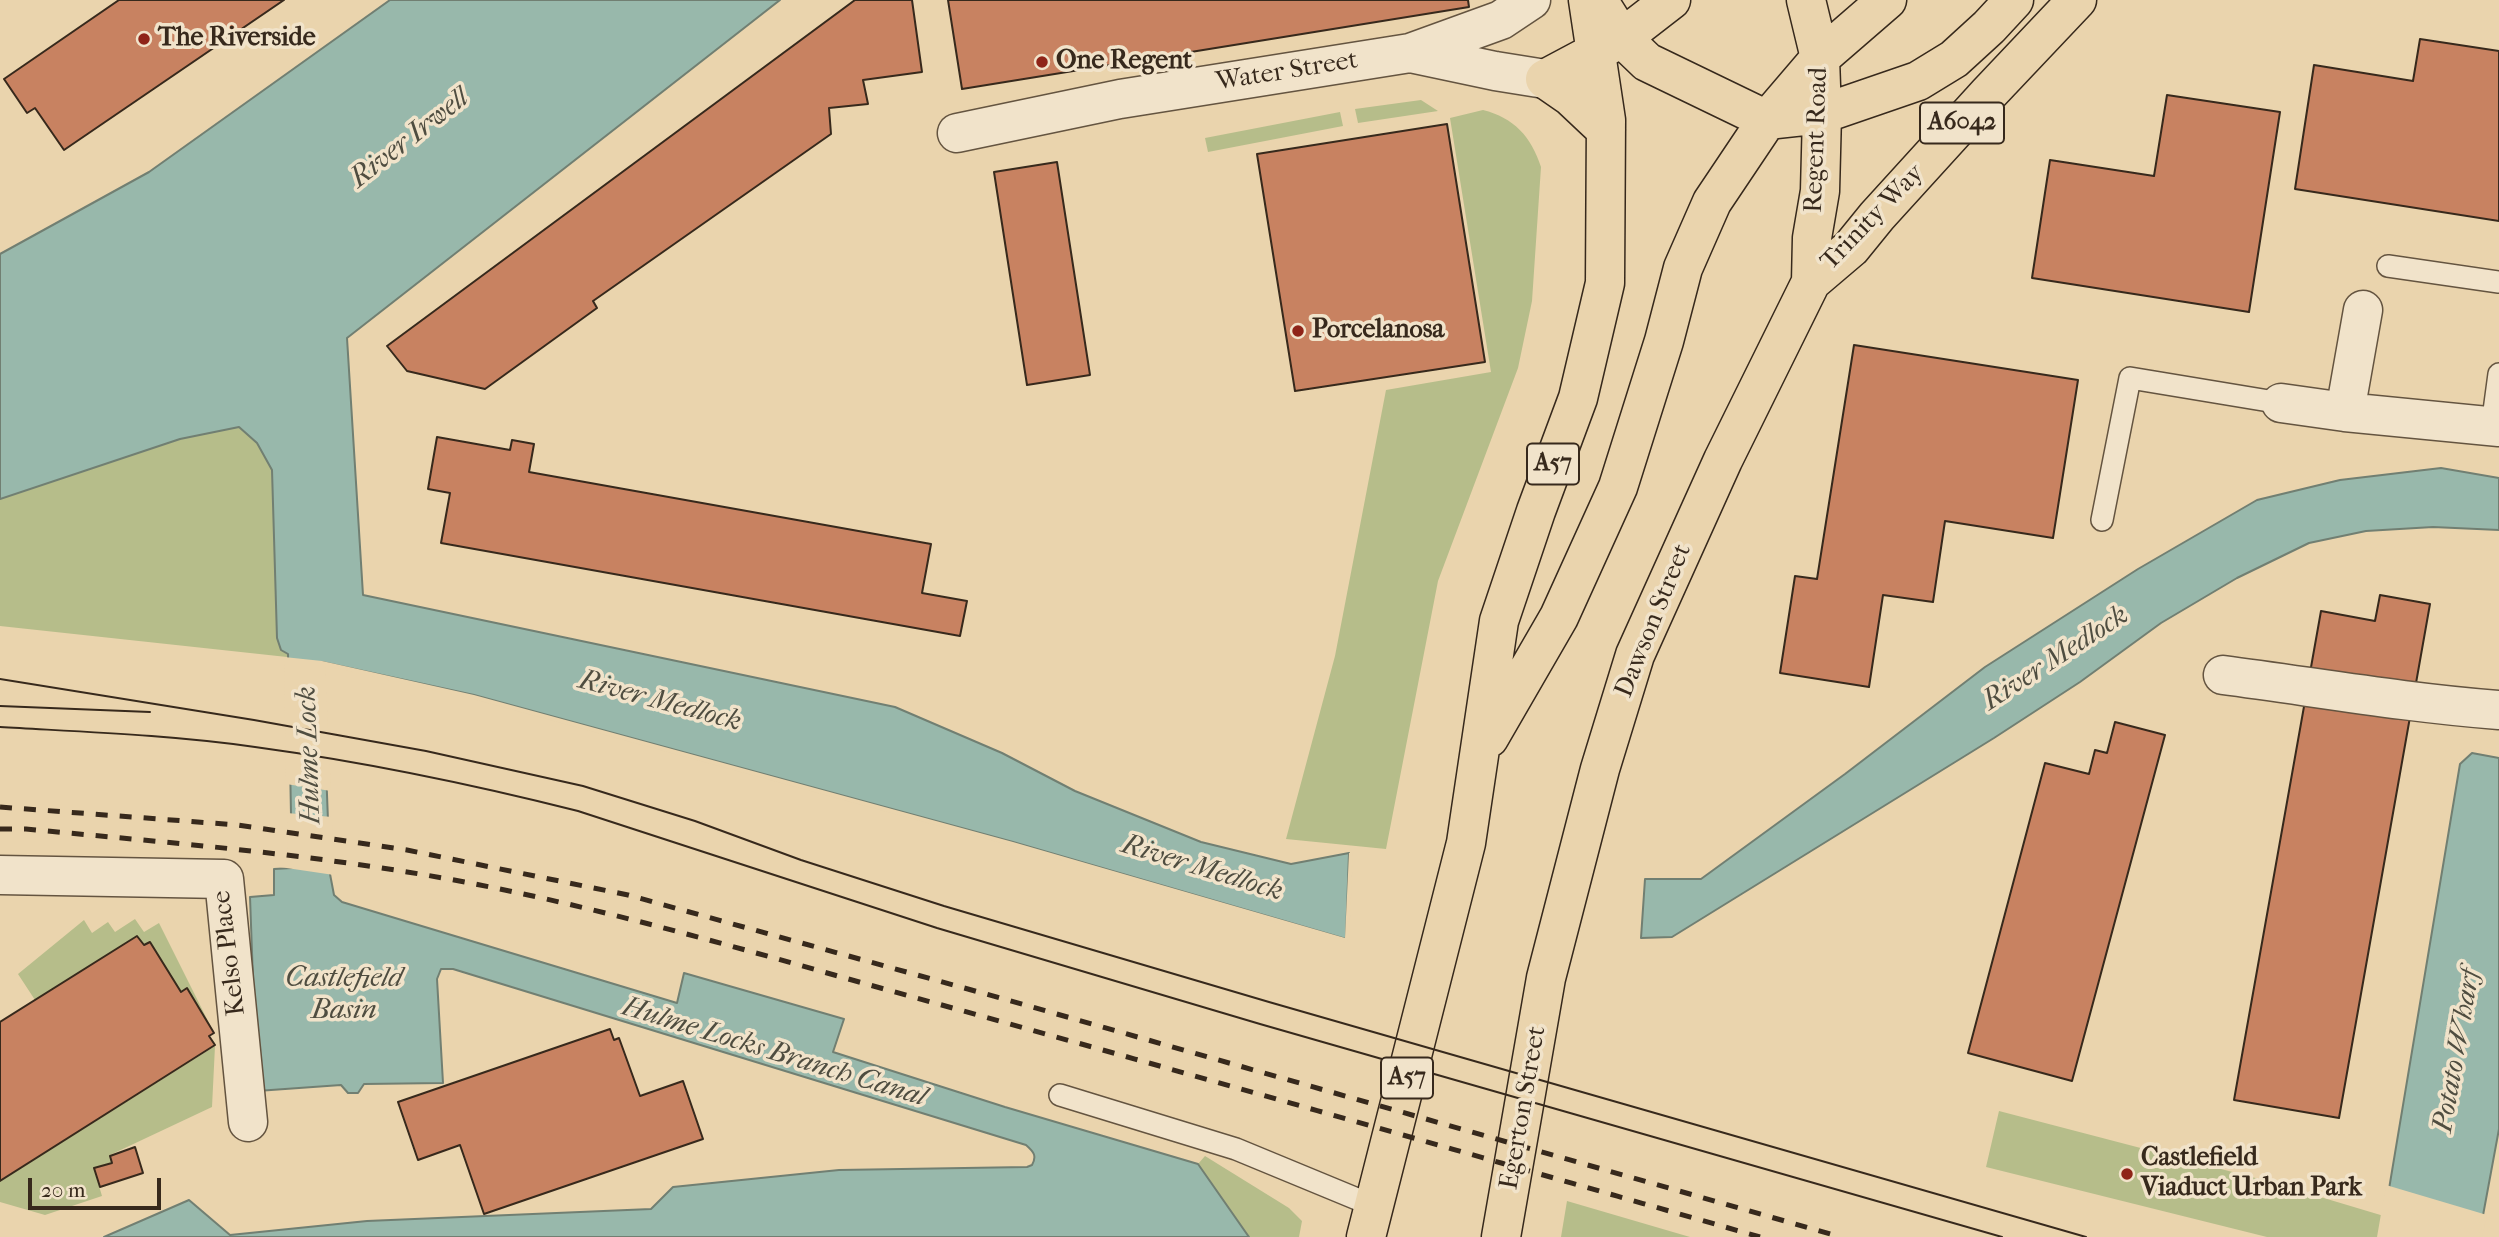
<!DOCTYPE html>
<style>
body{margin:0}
#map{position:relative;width:2499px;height:1237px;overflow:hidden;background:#ead4ad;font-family:"IM FELL French Canon",serif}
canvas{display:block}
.scale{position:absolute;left:28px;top:1178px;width:133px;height:32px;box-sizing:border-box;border:4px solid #37291c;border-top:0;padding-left:9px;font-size:21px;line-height:24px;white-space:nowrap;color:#37291c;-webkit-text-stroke:5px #f1e3ca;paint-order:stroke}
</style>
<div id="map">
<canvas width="2499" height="1237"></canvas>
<div class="scale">20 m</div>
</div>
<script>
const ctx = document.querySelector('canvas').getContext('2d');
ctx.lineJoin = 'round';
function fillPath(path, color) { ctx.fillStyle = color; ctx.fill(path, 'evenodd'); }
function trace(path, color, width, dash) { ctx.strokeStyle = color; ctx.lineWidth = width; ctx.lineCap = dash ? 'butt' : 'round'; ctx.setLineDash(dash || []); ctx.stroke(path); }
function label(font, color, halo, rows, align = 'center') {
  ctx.font = font + ' "IM FELL French Canon",serif'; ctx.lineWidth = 7; ctx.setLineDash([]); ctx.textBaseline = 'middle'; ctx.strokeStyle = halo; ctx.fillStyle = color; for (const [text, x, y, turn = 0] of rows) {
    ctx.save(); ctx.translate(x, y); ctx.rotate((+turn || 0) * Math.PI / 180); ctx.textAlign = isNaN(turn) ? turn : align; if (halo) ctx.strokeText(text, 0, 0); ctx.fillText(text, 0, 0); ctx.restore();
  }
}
fillPath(new Path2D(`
 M 1421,100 L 1438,111 L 1358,123 L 1355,109 Z
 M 1483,110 C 1514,118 1531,136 1541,167 L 1532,301 L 1518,368 L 1438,581 L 1386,849 L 1286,839 L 1335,656 L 1386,390 L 1491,372 L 1450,118 Z
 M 1340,112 L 1343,126 L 1208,152 L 1205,138 Z
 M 240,427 L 257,443 L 272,470 L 277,638 L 288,653 L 287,657 L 0,626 L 0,499 L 180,439 Z
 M 135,919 L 144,932 L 159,923 L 214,1033 L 187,989 L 181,992 L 150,942 L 144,945 L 137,936 L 35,1000 L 18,974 L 84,920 L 92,933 L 108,922 L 115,932 Z
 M 215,1046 L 212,1107 L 110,1155 L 112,1163 L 94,1169 L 102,1196 L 45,1215 L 0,1202 L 0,1181 Z
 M 1999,1111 L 2267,1181 L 2454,1237 L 2267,1237 L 1986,1167 Z
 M 1205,1156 L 1289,1208 L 1302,1221 L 1299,1237 L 1249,1237 L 1198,1164 Z
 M 1567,1201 L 1690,1237 L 1561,1237 Z`), '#b6bd8a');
const water = new Path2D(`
 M 390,0 L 780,0 L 347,338 L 363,595 L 895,707 L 1002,753 L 1075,791 L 1201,842 L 1291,864 L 1349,853 L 1346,939 L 1013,842 L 474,695 L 322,662 L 330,874 L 334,895 L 342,902 L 677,1003 L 684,973 L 844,1019 L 833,1052 L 1005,1107 L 1198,1164 L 1249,1237 L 104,1237 L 189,1200 L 230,1235 L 367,1221 L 651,1209 L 673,1187 L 839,1170 L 1027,1167 L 1032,1165 C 1037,1156 1034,1152 1026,1145 L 453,969 L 441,969 L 437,979 L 443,1083 L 364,1084 L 358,1093 L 348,1093 L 341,1085 L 257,1091 L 250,897 L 274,895 L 274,869 L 292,868 L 288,654 L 281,650 L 277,638 L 272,470 L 257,443 L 239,427 L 180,439 L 0,499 L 0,254 L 149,172 Z
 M 2441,468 L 2499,478 L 2499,530 L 2433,527 L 2366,531 L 2309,543 L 2237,578 L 2161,623 L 2080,682 L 1994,738 L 1672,937 L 1641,938 L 1645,879 L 1701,879 L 1845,774 L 1985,667 L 2138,569 L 2257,500 L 2340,480 Z
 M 2472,753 L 2499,758 L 2499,1129 L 2479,1237 L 2381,1237 L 2460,764 Z`);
fillPath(water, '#98b8ab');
trace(water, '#717f72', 2);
fillPath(new Path2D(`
 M 284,657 L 322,661 L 474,695 L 1013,842 L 1345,938 L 1349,853 L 1353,853 L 1349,939 L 1345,942 L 1012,846 L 473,699 L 325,666 L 331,791 L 286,784 Z
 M 287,813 L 332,817 L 334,875 L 273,866 L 288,865 Z
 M 2386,1185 L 2487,1215 L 2482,1237 L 2377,1237 Z`), '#ead4ad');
const building = new Path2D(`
 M 119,0 L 284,0 L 64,150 L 35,108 L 27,113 L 4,79 Z
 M 855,0 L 912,0 L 922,72 L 863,80 L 868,104 L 829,108 L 831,134 L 593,301 L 597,308 L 485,389 L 407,371 L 387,346 Z
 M 948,0 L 1468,0 L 1469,7 L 962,89 Z
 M 2420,39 L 2499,51 L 2499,221 L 2295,189 L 2314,65 L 2413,81 Z
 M 2167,95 L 2280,112 L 2249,312 L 2032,278 L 2050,160 L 2154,176 Z
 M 1447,124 L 1485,362 L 1295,391 L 1257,154 Z
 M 1057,162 L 1090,375 L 1027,385 L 994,172 Z
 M 1854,345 L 2078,380 L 2053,538 L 1945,521 L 1933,602 L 1883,595 L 1869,687 L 1780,673 L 1795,576 L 1817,579 Z
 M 437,437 L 510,450 L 512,440 L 534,444 L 529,472 L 931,544 L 922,593 L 967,601 L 960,636 L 441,543 L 450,493 L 428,489 Z
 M 2380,595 L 2430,604 L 2339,1118 L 2234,1100 L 2321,611 L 2375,621 Z
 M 2115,722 L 2165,735 L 2072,1081 L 1968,1053 L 2045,763 L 2089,774 L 2095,750 L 2107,753 Z
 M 137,936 L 144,945 L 150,942 L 181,992 L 187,988 L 214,1033 L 209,1036 L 215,1045 L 0,1181 L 0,1022 Z
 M 610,1029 L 614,1040 L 619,1038 L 640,1096 L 683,1081 L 703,1139 L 484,1214 L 460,1145 L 418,1160 L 398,1102 Z
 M 135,1147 L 143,1173 L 100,1187 L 94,1168 L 112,1163 L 110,1156 Z`);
fillPath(building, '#c88261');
trace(building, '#37291c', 2);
const service = new Path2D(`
 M 2388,266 L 2499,282
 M 2492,426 L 2499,374
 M 2102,520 L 2130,378 L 2281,403
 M 1060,1095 L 1236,1149 L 1374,1206`);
const minor = new Path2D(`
 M 1410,53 L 1495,71 L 1545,79
 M 957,133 L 1120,99 L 1410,53 L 1501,20 L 1531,0
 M 2281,403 L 2345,412 L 2499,427
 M 2345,412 L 2363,310
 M 2223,675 C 2315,687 2407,703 2499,710
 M 0,875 L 224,879 L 248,1122`);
const trunk = new Path2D(`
 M 1598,0 L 1622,38 L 1647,62 L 1767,120 L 1822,114 L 1918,81 L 1954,59 L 1989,27 L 2014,0
 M 1806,0 L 1820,58 L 1822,114 L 1820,191 L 1812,238 L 1811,282
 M 1545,79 L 1622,38 L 1671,0
 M 1545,79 L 1571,97 L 1606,130
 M 1489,738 L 1559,617 L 1618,487 L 1664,341 L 1683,268 L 1712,202 L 1767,120 L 1820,58 L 1887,0
 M 1366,1237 L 1466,843 L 1499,621 L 1536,511 L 1578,398 L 1605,283 L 1606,120 L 1588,0
 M 1501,1237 L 1546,978 L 1600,769 L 1635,655 L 1723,460 L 1811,282 L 1851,248 L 1877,216 L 1988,94 L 2077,0`);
trace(service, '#645440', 24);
trace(minor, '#645440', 41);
trace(trunk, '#37291c', 41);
trace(service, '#f1e3ca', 21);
trace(minor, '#f1e3ca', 38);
trace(trunk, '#ead4ad', 38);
trace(new Path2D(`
 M 0,679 L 254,720 L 426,751 L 583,786 L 695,821 L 801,860 L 944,906 L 1269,1002 L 2086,1237
 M 0,706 L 150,712
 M 0,727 C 85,732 171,735 255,747 C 365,762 471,784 578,811 L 937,928 L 1260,1024 L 2002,1237`), '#37291c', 2);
trace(new Path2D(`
 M 0,807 L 238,825 L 407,850 L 628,895 L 1004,999 L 1841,1237
 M 0,829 L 26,829 C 151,841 277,851 401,871 C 581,899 756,954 931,1002 C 1208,1079 1484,1158 1760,1237`), '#37291c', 5, [12, 12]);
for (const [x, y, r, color] of [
 [144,39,7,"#8f2418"],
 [1042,62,7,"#8f2418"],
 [1298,331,7,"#8f2418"],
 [2127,1174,7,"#8f2418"]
]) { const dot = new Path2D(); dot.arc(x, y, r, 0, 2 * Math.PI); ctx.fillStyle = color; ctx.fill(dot); trace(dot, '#f1e3ca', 2.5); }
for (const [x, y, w] of [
 [1962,123,84],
 [1553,464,52],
 [1407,1078,52]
]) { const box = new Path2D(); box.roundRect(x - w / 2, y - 20.5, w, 41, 5); ctx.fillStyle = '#f1e3ca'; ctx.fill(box); trace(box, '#37291c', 2); }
label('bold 24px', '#37291c', null, [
 ["A6042",1962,123],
 ["A57",1553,464],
 ["A57",1407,1078]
]);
label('bold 26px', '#37291c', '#f1e3ca', [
 ["The Riverside",158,39],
 ["One Regent",1056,62],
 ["Porcelanosa",1312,331],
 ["Castlefield",2141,1159],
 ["Viaduct Urban Park",2141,1189]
], 'left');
label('26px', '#37291c', '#f1e3ca', [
 ["Water Street",1287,72,-9],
 ["Regent Road",1817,140,-88],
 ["Trinity Way",1873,218,-46],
 ["Dawson Street",1654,621,-68],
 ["Kelso Place",230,953,-97],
 ["Egerton Street",1524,1108,-80]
]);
label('italic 28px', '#4f4d40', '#f1e3ca', [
 ["River Irwell",410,139,-38],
 ["River Medlock",2056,659,-33],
 ["River Medlock",660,702,15],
 ["Hulme Lock",310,755,-92],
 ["River Medlock",1202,869,17],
 ["Castlefield",344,979],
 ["Basin",344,1011],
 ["Potato Wharf",2458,1051,-80],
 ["Hulme Locks Branch Canal",774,1053,17]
]);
</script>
